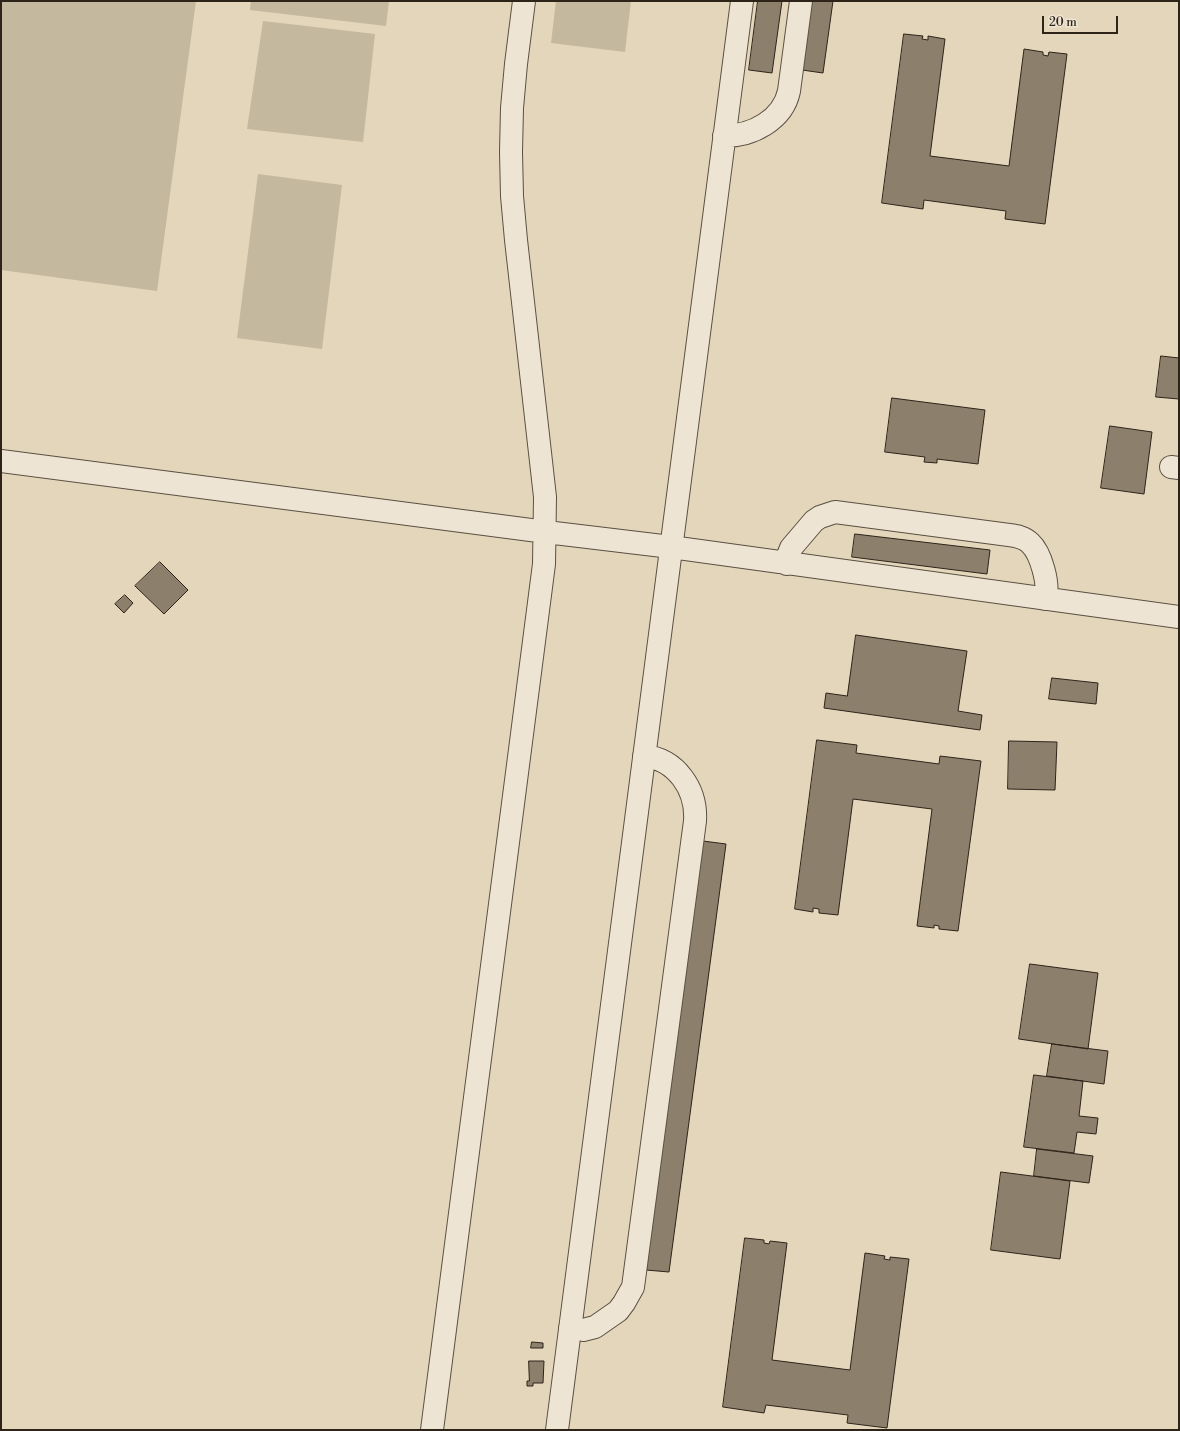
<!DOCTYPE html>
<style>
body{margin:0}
#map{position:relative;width:1180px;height:1431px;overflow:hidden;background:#e3d6bb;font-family:"Libre Bodoni",serif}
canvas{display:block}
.frame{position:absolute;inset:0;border:2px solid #2d2319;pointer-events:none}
.scale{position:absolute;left:1042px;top:16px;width:76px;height:18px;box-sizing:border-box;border:2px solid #2d2319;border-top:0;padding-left:5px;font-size:12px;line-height:14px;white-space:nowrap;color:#2d2319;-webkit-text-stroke:3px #ede4d3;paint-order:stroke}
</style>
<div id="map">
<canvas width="1180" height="1431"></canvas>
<div class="frame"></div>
<div class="scale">20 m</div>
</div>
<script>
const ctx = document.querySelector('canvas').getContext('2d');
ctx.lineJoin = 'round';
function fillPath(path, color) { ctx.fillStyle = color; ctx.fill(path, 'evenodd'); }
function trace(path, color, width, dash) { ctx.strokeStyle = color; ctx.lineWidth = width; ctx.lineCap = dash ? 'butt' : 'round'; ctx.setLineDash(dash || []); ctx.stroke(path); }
fillPath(new Path2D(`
 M 1,1 L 196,1 L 157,291 L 1,270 Z
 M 251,1 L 389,1 L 386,26 L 250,10 Z
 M 556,1 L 631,1 L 625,52 L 551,43 Z
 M 263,21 L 375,34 L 363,142 L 247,129 Z
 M 258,174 L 342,185 L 322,349 L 237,338 Z`), '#c4b89f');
const building = new Path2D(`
 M 758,1 L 782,1 L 772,73 L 749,70 Z
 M 812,1 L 833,1 L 823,73 L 802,70 Z
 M 904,34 L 923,36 L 922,39 L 928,40 L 928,36 L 945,39 L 930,156 L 1009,166 L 1024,49 L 1043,52 L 1043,55 L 1048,56 L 1049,52 L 1067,54 L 1045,224 L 1005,219 L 1006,211 L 924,200 L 923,209 L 882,203 Z
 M 1161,356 L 1179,358 L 1179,399 L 1156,397 Z
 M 892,398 L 985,410 L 978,464 L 937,459 L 937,463 L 924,462 L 925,457 L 885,452 Z
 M 1110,426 L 1152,432 L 1144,494 L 1101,488 Z
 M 855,534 L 990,550 L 987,574 L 852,557 Z
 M 160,562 L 188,590 L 164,614 L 135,586 Z
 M 125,595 L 133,603 L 124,613 L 115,604 Z
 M 856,635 L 967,651 L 958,711 L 982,715 L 980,730 L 824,708 L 826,693 L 847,696 Z
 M 1052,678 L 1098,683 L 1096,704 L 1049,699 Z
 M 817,740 L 857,745 L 856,753 L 939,764 L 940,756 L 981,761 L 958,931 L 939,929 L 939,926 L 934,925 L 934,928 L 917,926 L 932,809 L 853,799 L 838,915 L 819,913 L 819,909 L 813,908 L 813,912 L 795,909 Z
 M 1009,741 L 1057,742 L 1055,790 L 1008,789 Z
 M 703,841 L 726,844 L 669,1272 L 646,1270 Z
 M 1030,964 L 1098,973 L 1088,1049 L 1019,1039 Z
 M 1052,1044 L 1108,1051 L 1104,1084 L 1047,1076 Z
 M 1034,1075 L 1083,1081 L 1079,1116 L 1098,1118 L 1096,1134 L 1077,1132 L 1074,1153 L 1024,1147 Z
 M 1037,1149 L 1093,1156 L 1089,1183 L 1034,1176 Z
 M 1001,1172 L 1070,1181 L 1060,1259 L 991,1250 Z
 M 745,1238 L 764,1240 L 764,1243 L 769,1244 L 770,1241 L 787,1243 L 772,1360 L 850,1370 L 865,1253 L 885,1256 L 884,1259 L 890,1260 L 890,1257 L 909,1259 L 887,1428 L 847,1423 L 848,1415 L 766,1405 L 764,1413 L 723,1407 Z
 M 532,1342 L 543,1343 L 543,1348 L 531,1348 Z
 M 529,1361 L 544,1361 L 543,1383 L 533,1383 L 533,1386 L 527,1386 L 527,1381 L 529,1381 Z`);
fillPath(building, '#8c806d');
trace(building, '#2d2319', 1);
const minor = new Path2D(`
 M 724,136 C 752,136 783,120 789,91 L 801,1
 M 1,461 L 546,532 L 671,547 L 1179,617
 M 1171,467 L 1179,468
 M 787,564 L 787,558 L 791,548 L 814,521 L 820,517 L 835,512 L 1009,535 C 1017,536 1024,537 1030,543 C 1041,553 1050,585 1045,599
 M 570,1328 L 583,1330 L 595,1327 L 618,1311 L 624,1303 L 633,1287 L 695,821 C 697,789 676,759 644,756
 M 432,1430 L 544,564 L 545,497 L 516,240 L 512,196 L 511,152 L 512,108 L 516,64 L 524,1
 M 557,1430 L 742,1`);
trace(minor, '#5a5042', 24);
trace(minor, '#ede4d3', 22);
</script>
